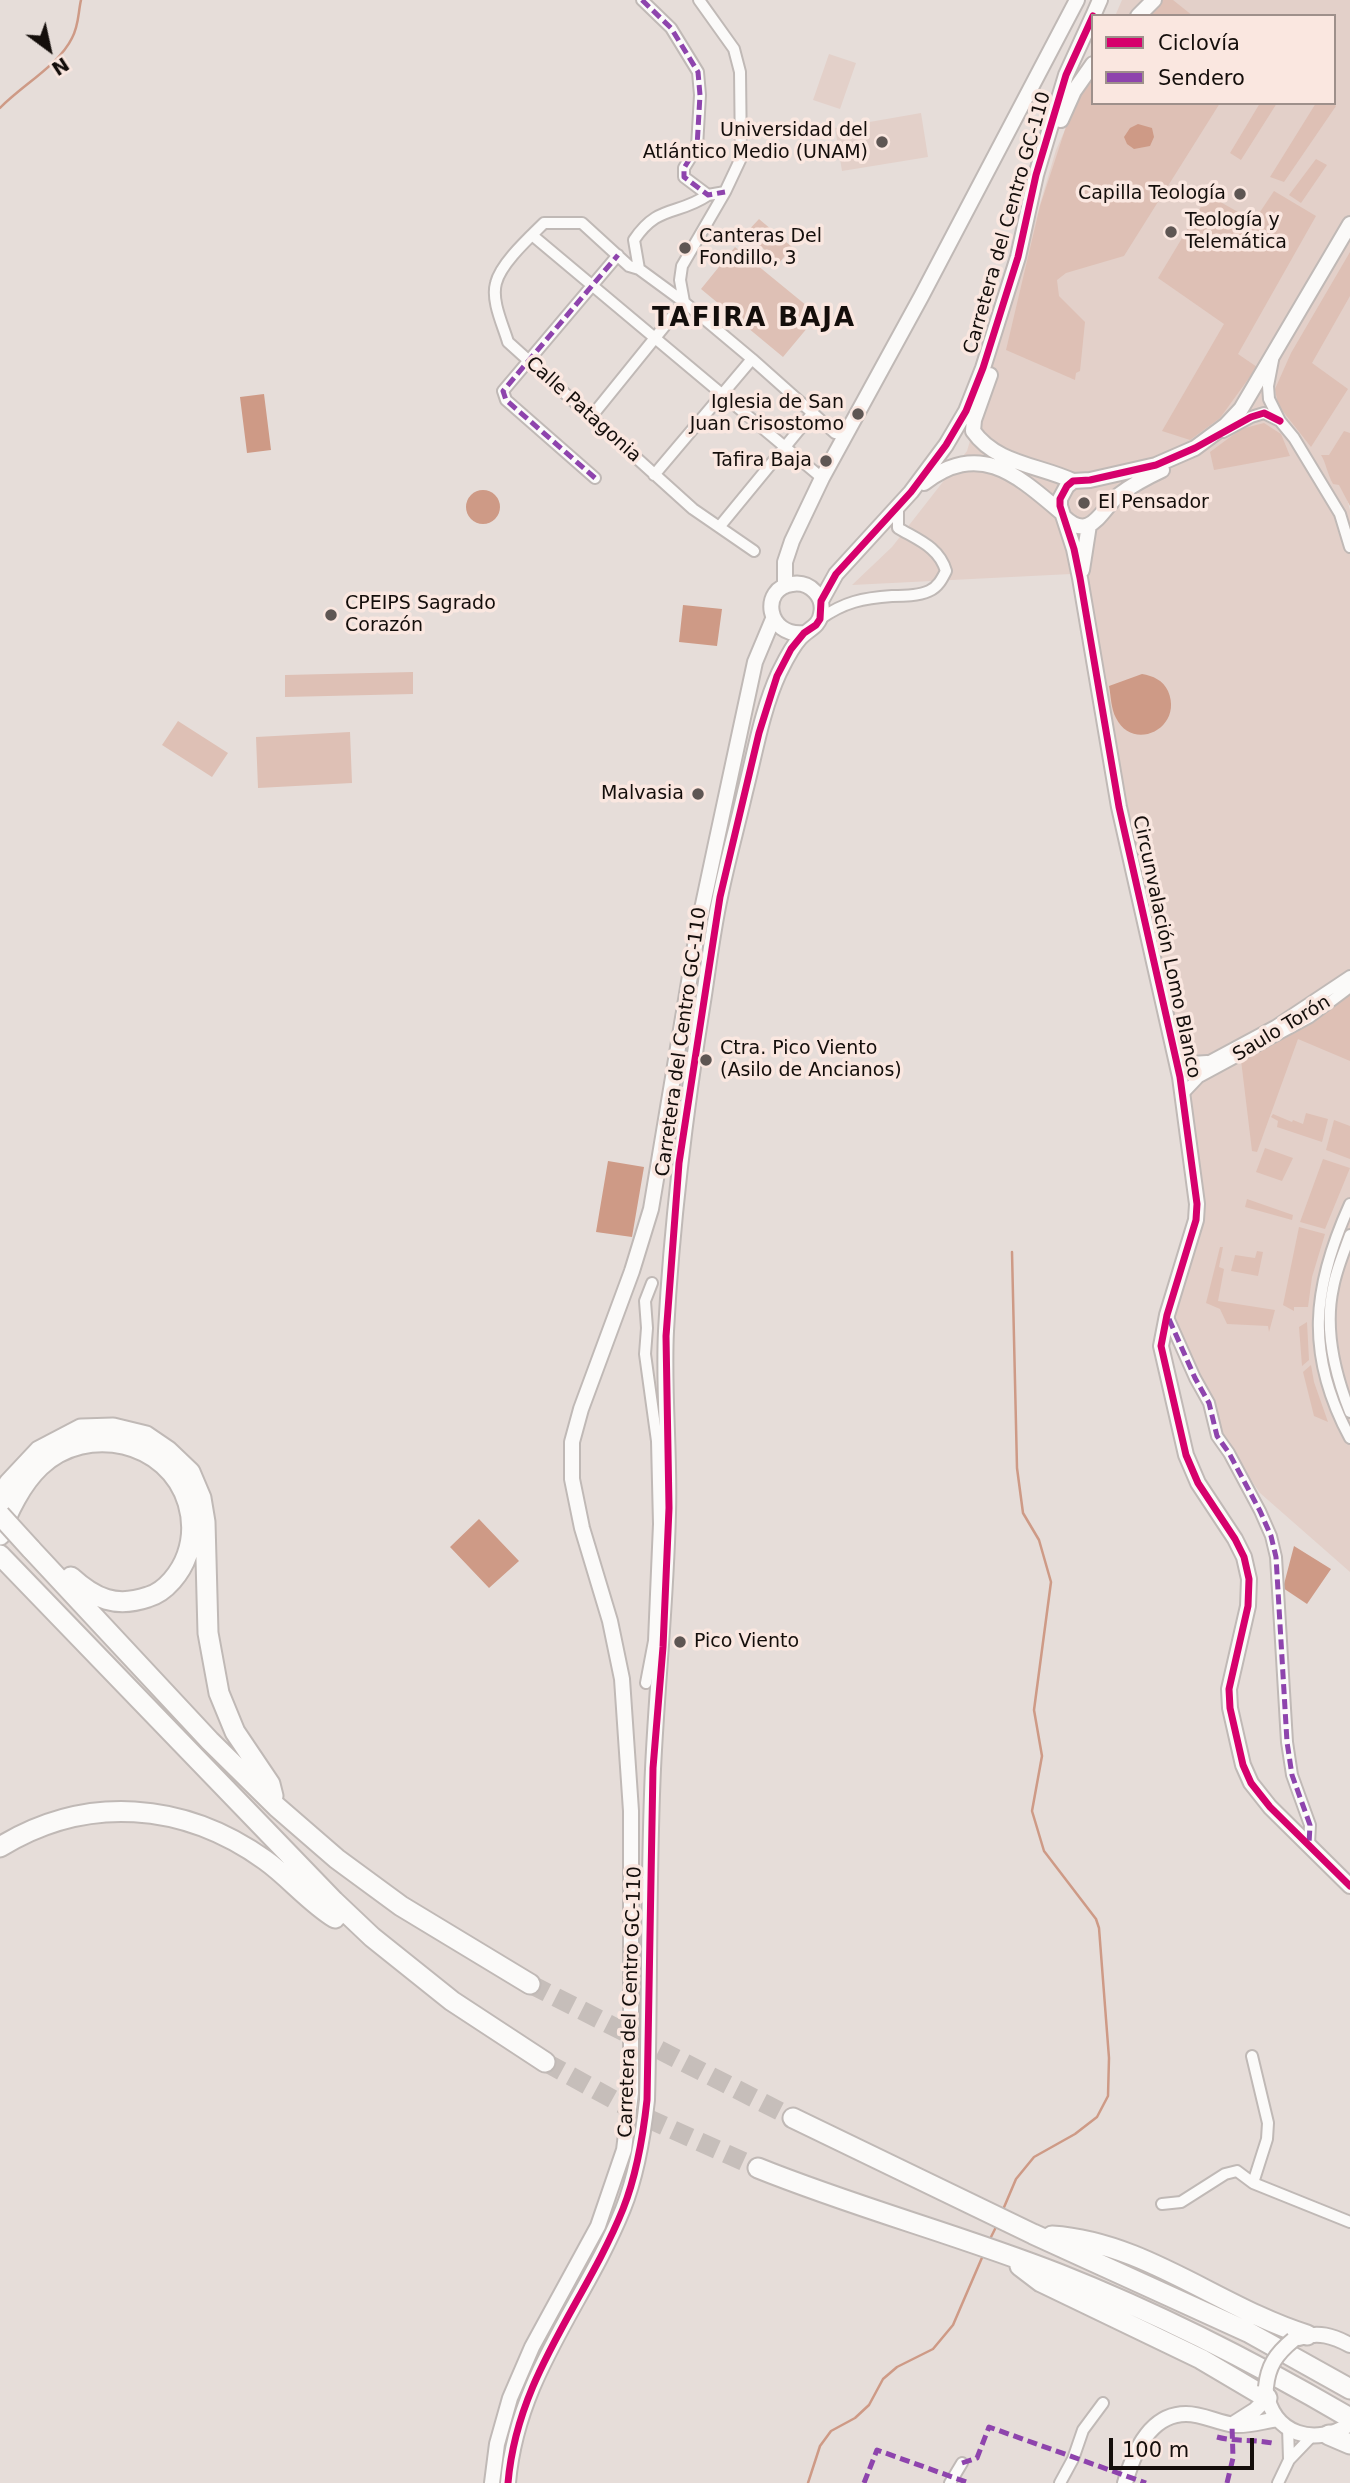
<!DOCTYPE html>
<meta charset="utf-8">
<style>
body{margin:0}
#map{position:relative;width:1350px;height:2483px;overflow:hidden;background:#e6ddd9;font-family:"DejaVu Sans",sans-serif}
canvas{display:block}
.legend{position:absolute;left:1091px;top:14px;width:245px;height:91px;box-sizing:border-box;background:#fae7e0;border:2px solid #9e908b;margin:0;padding:9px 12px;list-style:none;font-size:21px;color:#140e0b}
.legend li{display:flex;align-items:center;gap:14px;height:35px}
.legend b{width:35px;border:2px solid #9e908b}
.north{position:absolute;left:14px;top:14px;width:70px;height:70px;-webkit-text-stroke:5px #fae7e0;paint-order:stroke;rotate:147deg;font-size:19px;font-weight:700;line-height:28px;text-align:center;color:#140e0b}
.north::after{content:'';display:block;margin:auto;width:24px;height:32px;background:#140e0b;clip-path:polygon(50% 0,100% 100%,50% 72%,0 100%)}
.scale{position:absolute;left:1109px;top:2438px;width:145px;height:32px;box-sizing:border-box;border:4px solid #140e0b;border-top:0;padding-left:9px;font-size:21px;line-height:24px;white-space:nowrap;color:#140e0b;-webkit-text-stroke:5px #fae7e0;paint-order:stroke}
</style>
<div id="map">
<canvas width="1350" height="2483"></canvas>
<ul class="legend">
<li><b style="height:9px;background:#d6006c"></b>Ciclovía</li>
<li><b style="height:9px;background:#8e44ad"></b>Sendero</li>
</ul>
<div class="north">N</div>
<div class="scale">100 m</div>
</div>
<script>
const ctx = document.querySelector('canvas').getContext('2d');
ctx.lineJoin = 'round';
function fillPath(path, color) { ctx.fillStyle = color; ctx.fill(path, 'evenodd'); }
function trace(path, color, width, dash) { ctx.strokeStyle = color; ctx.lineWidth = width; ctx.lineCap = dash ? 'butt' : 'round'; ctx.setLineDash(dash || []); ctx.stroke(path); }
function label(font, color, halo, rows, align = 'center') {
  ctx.font = font + ' "DejaVu Sans",sans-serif'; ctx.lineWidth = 7; ctx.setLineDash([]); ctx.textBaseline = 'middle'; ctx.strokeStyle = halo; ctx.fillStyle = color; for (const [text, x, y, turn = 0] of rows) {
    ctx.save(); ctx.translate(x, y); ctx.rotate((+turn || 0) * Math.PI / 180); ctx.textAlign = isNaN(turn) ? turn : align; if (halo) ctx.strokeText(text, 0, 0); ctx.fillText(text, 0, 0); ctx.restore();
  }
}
fillPath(new Path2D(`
 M 1122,0 L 1350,0 L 1350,475 L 1343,485 L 1350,510 L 1350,1572 L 1260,1493 L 1220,1435 L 1170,1328 L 1201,1217 L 1087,671 L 1071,574 L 852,585 L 892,547 L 967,451 L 1056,150 L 1093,67 L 1093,103 L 1334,103 L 1334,16 L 1115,16 Z
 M 829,54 L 856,63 L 840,109 L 813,100 Z
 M 921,113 L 928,157 L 842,171 L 835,128 Z`), '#e3d0c9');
fillPath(new Path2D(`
 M 1162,0 L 1173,0 L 1193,16 L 1146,16 Z
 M 1093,69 L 1093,103 L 1220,103 L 1124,256 L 1066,273 L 1057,280 L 1059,296 L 1085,322 L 1080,371 L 1076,373 L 1075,380 L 1006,350 L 1040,206 L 1078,90 Z
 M 1260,103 L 1277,103 L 1241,160 L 1230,153 Z
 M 1316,103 L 1332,103 L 1336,106 L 1284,182 L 1270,177 Z
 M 1316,159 L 1327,165 L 1301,203 L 1289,195 Z
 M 1274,191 L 1316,216 L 1238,354 L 1257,367 L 1220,418 L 1190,440 L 1162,431 L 1224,324 L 1158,278 L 1208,195 L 1254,221 Z
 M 759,219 L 792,247 L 780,262 L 745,234 Z
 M 735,247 L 818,315 L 783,357 L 701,289 Z
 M 1350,252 L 1350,296 L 1312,363 L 1348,389 L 1311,447 L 1278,405 L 1275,389 L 1291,353 Z
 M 1264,423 L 1281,434 L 1290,456 L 1214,470 L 1210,452 L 1241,429 Z
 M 1344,431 L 1350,433 L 1350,506 L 1339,485 L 1333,484 C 1327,473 1326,463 1321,455 L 1329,455 Z
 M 413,672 L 413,694 L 285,697 L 285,675 Z
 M 178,721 L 228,753 L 212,777 L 162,745 Z
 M 350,732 L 352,783 L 258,788 L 256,737 Z
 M 1350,992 L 1350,1061 L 1298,1039 L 1257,1152 L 1252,1151 L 1241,1060 L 1304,1026 Z
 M 1306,1113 L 1328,1119 L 1322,1142 L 1277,1127 L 1278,1121 L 1271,1117 L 1273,1114 L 1292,1122 L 1293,1120 L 1303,1124 Z
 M 1334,1120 L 1350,1126 L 1350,1159 L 1326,1150 Z
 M 1265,1148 L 1293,1158 L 1282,1181 L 1256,1172 Z
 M 1323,1159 L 1350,1168 L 1325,1229 L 1300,1222 Z
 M 1247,1199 L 1293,1215 L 1292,1220 L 1245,1207 Z
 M 1299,1227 L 1325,1234 L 1312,1277 L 1308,1307 L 1294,1307 L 1294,1311 L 1283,1305 Z
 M 1220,1247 L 1223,1247 L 1219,1267 L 1224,1269 L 1218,1301 L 1275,1310 L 1269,1332 L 1268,1326 L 1227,1324 L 1220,1309 L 1206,1303 Z
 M 1257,1251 L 1263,1252 L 1258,1276 L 1231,1271 L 1235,1255 L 1255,1258 Z
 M 1307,1322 L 1309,1360 L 1302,1366 L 1299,1327 Z
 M 1311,1365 L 1314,1382 L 1328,1422 L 1314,1416 L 1303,1372 Z`), '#dec0b5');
fillPath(new Path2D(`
 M 1138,124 L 1152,128 L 1154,137 L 1150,146 L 1134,149 L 1127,144 L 1124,137 L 1130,128 Z
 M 264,394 L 271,450 L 247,453 L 240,397 Z
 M466 507a17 17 0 1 1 34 0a17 17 0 1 1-34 0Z
 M 683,605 L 722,609 L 717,646 L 679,642 Z
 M 1142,674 C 1153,676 1163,680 1168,691 C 1184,728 1133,753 1116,718 C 1111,709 1111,696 1109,686 Z
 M 608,1161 L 644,1167 L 632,1237 L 596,1232 Z
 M 479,1519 L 519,1561 L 489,1588 L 450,1547 Z
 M 1294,1546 L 1331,1569 L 1307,1604 L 1283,1588 Z`), '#ce9a86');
trace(new Path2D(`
 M 0,108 C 21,86 59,65 72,38 C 79,25 78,13 81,0
 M 1002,2212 L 1016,2179 L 1034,2157 L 1075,2134 L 1097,2117 L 1108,2096 L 1109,2058 L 1099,1928 L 1096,1919 L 1044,1851 L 1032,1811 L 1042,1756 L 1034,1710 L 1051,1582 L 1039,1540 L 1023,1513 L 1017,1468 L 1012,1252
 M 989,2241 L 997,2225
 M 808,2483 L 820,2446 L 831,2431 L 855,2418 L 869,2405 L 883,2379 L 897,2367 L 933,2349 L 953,2325 L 984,2253`), '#ce9a86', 2.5);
trace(new Path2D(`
 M 530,1984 L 793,2118
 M 545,2062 L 649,2119 L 758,2168`), '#c6beba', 19, [19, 10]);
const street = new Path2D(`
 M 642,0 L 671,28 L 698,72 L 700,95 L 697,147 L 684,168 L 684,177 L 708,195 L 725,192
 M 532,235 L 822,478
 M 639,269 L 634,240 C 658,204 677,216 708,195
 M 684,302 L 680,280 L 682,266 L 725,192 L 741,158 L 740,72 L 734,49 L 699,0
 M 1273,360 L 1268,386 L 1269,399 L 1280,421 L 1294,438 L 1340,514 L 1350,547
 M 591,417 L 684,302
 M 1223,432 L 1251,417 L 1264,413 L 1280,421
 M 654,475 L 752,359
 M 595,478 L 506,400 L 503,391 L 618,255
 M 720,526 L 812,414
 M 754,551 L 693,509 L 508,342 C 503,325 491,301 496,283 C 501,263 530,237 544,223 L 582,223 L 629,266 L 639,269 L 684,302 L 752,359 L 835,433 L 842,434 L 849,430
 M 820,619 C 844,602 863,598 892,596 C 904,596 918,596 929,591 C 938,587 942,579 946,571 C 939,547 918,540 898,528 L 898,507
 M 1177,1063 L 1207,1061
 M 1180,1077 L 1275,1026 L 1350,976
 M 1181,1096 L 1199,1077 L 1310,1017 L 1350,987
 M 1350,1204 C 1312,1288 1305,1354 1350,1438
 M 1350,1235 C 1344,1252 1336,1270 1333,1288 C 1324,1329 1335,1374 1350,1412
 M 1167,1315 L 1195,1378 L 1209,1403 L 1217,1436 L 1229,1453 L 1260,1511 L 1271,1536 L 1276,1557 L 1287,1742 L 1292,1775 L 1310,1825 L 1309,1844
 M 646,1683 L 654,1641 L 659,1524 L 657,1441 L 645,1354 L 647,1328 L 645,1301 L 652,1283
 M 1252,2056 L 1268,2123 L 1267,2139 L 1253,2183
 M 1162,2204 L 1181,2202 L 1225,2174 L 1237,2171 L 1253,2183 L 1350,2222
 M 1288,2427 L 1289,2459
 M 950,2483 L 962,2463
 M 1060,2483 L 1073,2459 L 1083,2430 L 1103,2403
 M 1278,2483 L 1289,2460 L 1312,2436`);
const secondary = new Path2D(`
 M 1093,16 L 1100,0
 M 1138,16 L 1154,0
 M 1061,120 L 1074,91 L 1093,64
 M 1350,224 L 1241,409 L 1226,425 L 1195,448 L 1156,465 L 1090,480 L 1073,481 L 1067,486 L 1060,499 L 1060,506 L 1074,549 L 1080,578 L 1119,807 L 1180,1077 L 1197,1204 L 1196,1220 L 1167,1315 L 1161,1346 L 1186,1455 L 1198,1483 L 1235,1539 L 1244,1557 L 1249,1579 L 1248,1606 L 1229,1689 L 1230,1708 L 1243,1765 L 1251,1783 L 1270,1807 L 1350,1886
 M 990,375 L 974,420 L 973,431 C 996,464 1039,465 1073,481
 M 924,483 C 980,440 1017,475 1062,513
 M 1064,517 C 1091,543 1101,509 1119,495 C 1132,485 1147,477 1162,470
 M 1082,570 L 1089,525
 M 785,586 L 785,562 L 792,541 L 822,478 L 921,297 L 1077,0
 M 821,601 L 836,574 L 911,492 L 946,445 L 966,411 L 983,368 L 1018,257 L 1036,175 L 1066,75 L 1093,16
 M 1299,2338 C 1318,2331 1333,2336 1350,2345
 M 1266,2391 C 1273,2435 1315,2447 1350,2424
 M 1233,2424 L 1255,2410 L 1267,2398
 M 492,2483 L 497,2444 L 510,2398 L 532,2347 L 598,2226 L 624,2150 L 631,2093 L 631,1811 L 622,1679 L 610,1621 L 582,1528 L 572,1479 L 572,1442 L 581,1409 L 632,1271 L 651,1209 L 698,928 L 715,848 L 755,662 L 773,619
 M 508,2483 C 517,2376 585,2303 623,2209 C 637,2174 643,2137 647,2100 C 650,1990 648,1879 653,1769 C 657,1684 666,1599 668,1513 C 670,1453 663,1392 666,1331 C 672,1218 686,1106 704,995 C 709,962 713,929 720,897 C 727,862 737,827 745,792 C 755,753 762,710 779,673 C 785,661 791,648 800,638 C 808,629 819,627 821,614 C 825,597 810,581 792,584 C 760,588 766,637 804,633
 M 1125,2483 C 1133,2454 1149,2414 1186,2414 C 1203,2414 1218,2423 1235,2425 C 1250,2426 1263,2421 1278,2419`);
const highway = new Path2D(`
 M 0,1497 L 9,1483 L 39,1451 L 81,1429 L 113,1428 L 146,1436 L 168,1451 L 190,1472 L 201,1498 L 205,1522 L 208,1633 L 219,1693 L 235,1732 L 270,1784 L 273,1796
 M 0,1535 C 7,1512 22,1483 40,1466 C 87,1422 169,1440 188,1503 C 193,1520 193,1538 187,1555 C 181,1572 166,1592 148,1597 C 116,1608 95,1599 71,1577
 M 31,1549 L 210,1741 L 277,1807 L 337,1859 L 401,1906 L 530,1984
 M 0,1555 L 334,1901 L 372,1937 L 452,2001 L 545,2062
 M 0,1847 C 86,1794 184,1802 265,1860 C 289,1877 309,1902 335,1918
 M 793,2118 L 1033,2234 L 1248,2332 L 1350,2389
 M 758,2168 C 857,2208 960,2235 1059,2274 C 1160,2314 1256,2363 1350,2418
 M 1052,2236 C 1145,2242 1220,2308 1307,2335
 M 1020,2266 L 1041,2282 L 1201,2359 L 1267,2398
 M 1329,2435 L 1350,2444`);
trace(street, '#c0b9b6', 14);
trace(secondary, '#c0b9b6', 18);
trace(highway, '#c0b9b6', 23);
trace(street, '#fbfaf9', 10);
trace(secondary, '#fbfaf9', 14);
trace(highway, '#fbfaf9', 19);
const secondaryBridge = new Path2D(`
 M 1266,2387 C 1268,2366 1276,2354 1293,2340`);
const highwayBridge = new Path2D(`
 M 0,1515 L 31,1549`);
trace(secondaryBridge, '#c0b9b6', 18, []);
trace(highwayBridge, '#c0b9b6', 23, []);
trace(secondaryBridge, '#fbfaf9', 14);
trace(highwayBridge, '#fbfaf9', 19);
trace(new Path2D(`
 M 642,0 L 671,28 L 698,72 L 700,95 L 697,147 L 684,168 L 684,177 L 708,195 L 725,192
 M 595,478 L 506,400 L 503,391 L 618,255
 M 1169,1319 L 1195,1378 L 1209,1403 L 1217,1436 L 1229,1453 L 1260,1511 L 1271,1536 L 1276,1557 L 1287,1742 L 1292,1775 L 1310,1825 L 1309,1844
 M 1217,2437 C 1235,2442 1253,2439 1272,2443
 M 962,2463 L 977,2458 L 989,2427 L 1146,2483
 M 864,2483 L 877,2450 L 969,2483
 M 1227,2483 L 1233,2458 L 1232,2425`), '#8e44ad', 5, [10, 5]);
trace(new Path2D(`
 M 1280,421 L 1264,413 L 1251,417 L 1195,448 L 1156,465 L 1090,480 L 1073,481 L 1067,486 L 1060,499 L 1060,506 L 1074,549 L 1080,578 L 1119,807 L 1180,1077 L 1197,1204 L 1196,1220 L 1167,1315 L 1161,1346 L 1186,1455 L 1198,1483 L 1235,1539 L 1244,1557 L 1249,1579 L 1248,1606 L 1229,1689 L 1230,1708 L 1243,1765 L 1251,1783 L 1270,1807 L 1350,1886
 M 508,2483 C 517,2376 585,2303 623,2209 C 637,2174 643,2137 647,2100 L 653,1768 L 663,1647 L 669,1508 L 666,1336 L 679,1163 L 720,897 L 759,733 L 777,676 L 791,649 L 804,633 L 816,625 L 820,619 L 821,601 L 836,574 L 911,492 L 946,445 L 966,411 L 983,368 L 1018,257 L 1036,175 L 1066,75 L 1093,16`), '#d6006c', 7);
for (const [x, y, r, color] of [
 [882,142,7,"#5e5653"],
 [1240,194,7,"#5e5653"],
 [1171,232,7,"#5e5653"],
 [685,248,7,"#5e5653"],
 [858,414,7,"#5e5653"],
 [826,461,7,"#5e5653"],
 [1084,503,7,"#5e5653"],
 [331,615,7,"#5e5653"],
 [698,794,7,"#5e5653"],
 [706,1060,7,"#5e5653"],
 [680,1642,7,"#5e5653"]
]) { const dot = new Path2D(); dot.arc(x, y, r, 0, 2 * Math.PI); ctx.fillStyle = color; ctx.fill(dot); trace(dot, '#fae7e0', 2.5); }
label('19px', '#140e0b', '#fae7e0', [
 ["Universidad del",868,131,"right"],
 ["Atlántico Medio (UNAM)",868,153,"right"],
 ["Capilla Teología",1226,194,"right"],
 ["Teología y",1185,221],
 ["Telemática",1185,243],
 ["Canteras Del",699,237],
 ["Fondillo, 3",699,259],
 ["Iglesia de San",844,403,"right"],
 ["Juan Crisostomo",844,425,"right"],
 ["Tafira Baja",812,461,"right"],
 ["El Pensador",1098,503],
 ["CPEIPS Sagrado",345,604],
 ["Corazón",345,626],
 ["Malvasia",684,794,"right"],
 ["Ctra. Pico Viento",720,1049],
 ["(Asilo de Ancianos)",720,1071],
 ["Pico Viento",694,1642]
], 'left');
label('19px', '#140e0b', '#fae7e0', [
 ["Carretera del Centro GC-110",1008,223,-74],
 ["Calle Patagonia",583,410,42],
 ["Circunvalación Lomo Blanco",1166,947,78],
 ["Saulo Torón",1282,1029,-31],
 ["Carretera del Centro GC-110",682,1042,-82],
 ["Carretera del Centro GC-110",631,2002,-88]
]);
ctx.letterSpacing = '2px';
label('bold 26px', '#140e0b', '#fae7e0', [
 ["TAFIRA BAJA",754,319]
]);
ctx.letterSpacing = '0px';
</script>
